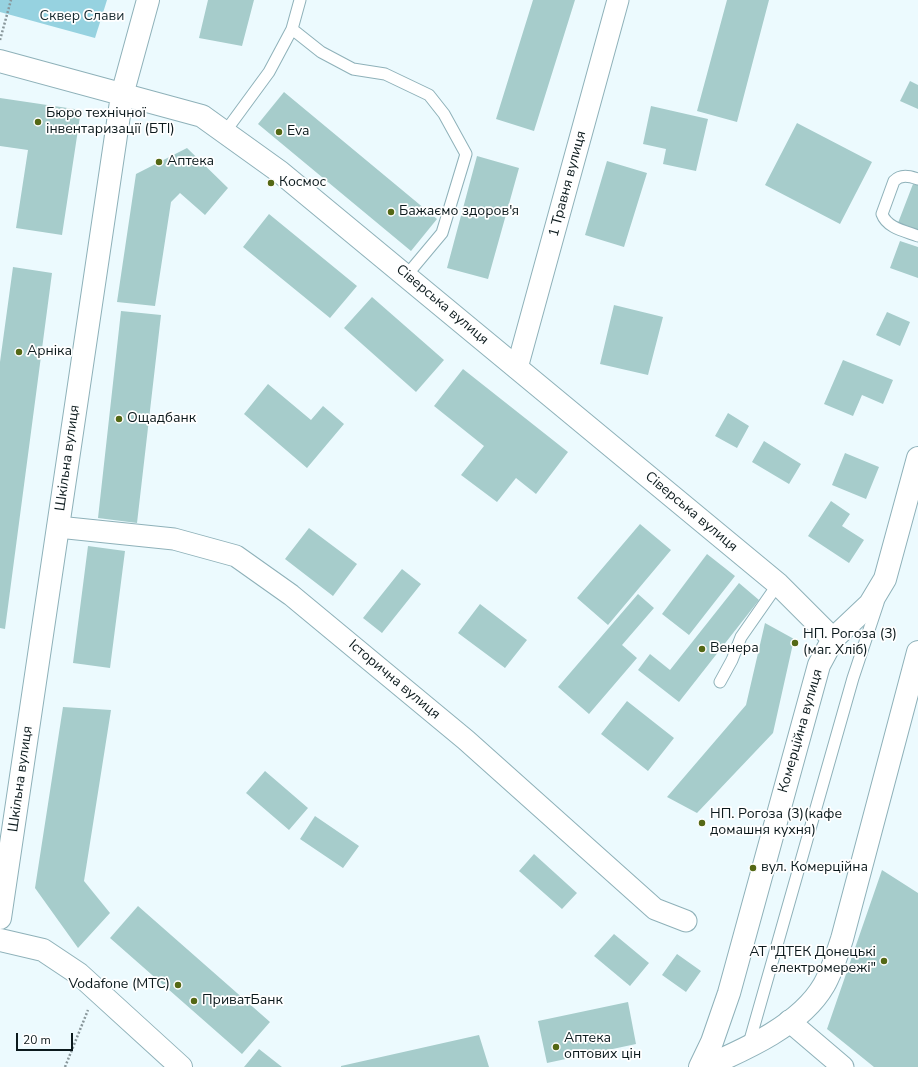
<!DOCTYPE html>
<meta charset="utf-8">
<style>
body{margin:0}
#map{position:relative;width:918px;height:1067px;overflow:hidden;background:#ecfafe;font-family:"Nunito Sans",sans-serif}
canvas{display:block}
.scale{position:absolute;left:16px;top:1033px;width:57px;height:18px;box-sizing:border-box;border:2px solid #0c1a1d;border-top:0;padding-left:5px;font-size:12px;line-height:14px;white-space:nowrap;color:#0c1a1d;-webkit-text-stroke:3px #fff;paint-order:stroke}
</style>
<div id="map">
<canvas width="918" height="1067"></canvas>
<div class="scale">20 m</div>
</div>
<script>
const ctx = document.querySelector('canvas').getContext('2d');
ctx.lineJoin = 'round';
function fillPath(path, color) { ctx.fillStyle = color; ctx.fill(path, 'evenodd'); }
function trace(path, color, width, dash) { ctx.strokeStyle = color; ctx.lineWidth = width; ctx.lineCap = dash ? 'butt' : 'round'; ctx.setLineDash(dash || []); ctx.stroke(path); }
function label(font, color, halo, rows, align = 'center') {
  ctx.font = font + ' "Nunito Sans",sans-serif'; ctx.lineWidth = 3.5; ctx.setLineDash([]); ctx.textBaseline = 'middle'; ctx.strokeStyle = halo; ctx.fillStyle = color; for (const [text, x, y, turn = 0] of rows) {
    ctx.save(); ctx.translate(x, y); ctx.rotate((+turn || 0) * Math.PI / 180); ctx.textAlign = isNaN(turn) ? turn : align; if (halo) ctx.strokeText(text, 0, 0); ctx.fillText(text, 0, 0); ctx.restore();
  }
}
fillPath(new Path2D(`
 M 0,0 L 107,0 L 95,38 L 0,12 Z`), '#96d2e0');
fillPath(new Path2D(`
 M 208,0 L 254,0 L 242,46 L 199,38 Z
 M 533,0 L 575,0 L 534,131 L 496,119 Z
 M 727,0 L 769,0 L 737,122 L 697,111 Z
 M 910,81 L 918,85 L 918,109 L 900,101 Z
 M 284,92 L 437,219 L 411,251 L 258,124 Z
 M 0,98 L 81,110 L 62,235 L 16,228 L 28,150 L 0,146 Z
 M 651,106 L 708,119 L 696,171 L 663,164 L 666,149 L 643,144 Z
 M 797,123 L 872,162 L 840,224 L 765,185 Z
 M 187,148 L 228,188 L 205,215 L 180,193 L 171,202 L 155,306 L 117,302 L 136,174 Z
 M 477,156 L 519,168 L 488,279 L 447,268 Z
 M 607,161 L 647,173 L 624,247 L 585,235 Z
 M 913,184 L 918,185 L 918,230 L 898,223 Z
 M 269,214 L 357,286 L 330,318 L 243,247 Z
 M 900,241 L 918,247 L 918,278 L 890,268 Z
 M 13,267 L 52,273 L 5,629 L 0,628 L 0,362 Z
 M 372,297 L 444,360 L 416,392 L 344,328 Z
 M 614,305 L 663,317 L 648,375 L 600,364 Z
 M 121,311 L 161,315 L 137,523 L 98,518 Z
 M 887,312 L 910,322 L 900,346 L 876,335 Z
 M 843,360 L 893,380 L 883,404 L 862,395 L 853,416 L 824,404 Z
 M 463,369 L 568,452 L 536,494 L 516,478 L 497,502 L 461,475 L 484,446 L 434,406 Z
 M 268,384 L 311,420 L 323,406 L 344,424 L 307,468 L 244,414 Z
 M 728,413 L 749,426 L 737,448 L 715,436 Z
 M 764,441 L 801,464 L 789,484 L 752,462 Z
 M 845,453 L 879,467 L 866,499 L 832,485 Z
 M 831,501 L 850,514 L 842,526 L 864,540 L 849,563 L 808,536 Z
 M 640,524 L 671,550 L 608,625 L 577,598 Z
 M 309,528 L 357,564 L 333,596 L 285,559 Z
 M 88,546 L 125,551 L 110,668 L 73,663 Z
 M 707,554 L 735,576 L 689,635 L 662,614 Z
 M 402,569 L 421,584 L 382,633 L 363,618 Z
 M 739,583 L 759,600 L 679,702 L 638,670 L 650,654 L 670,670 Z
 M 638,594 L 654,608 L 622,645 L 637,658 L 589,714 L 558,687 Z
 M 480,604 L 527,640 L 505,668 L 458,633 Z
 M 765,623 L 794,639 L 773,733 L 697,813 L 667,797 L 746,705 Z
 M 627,701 L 674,738 L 648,771 L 601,734 Z
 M 63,707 L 111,710 L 84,881 L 110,913 L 78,948 L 35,888 Z
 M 265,771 L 308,808 L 289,830 L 246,793 Z
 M 315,816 L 359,846 L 343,868 L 300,839 Z
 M 534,854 L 577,893 L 562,909 L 519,871 Z
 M 882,870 L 918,893 L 918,1067 L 874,1067 L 827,1029 Z
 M 138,906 L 270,1022 L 242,1054 L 110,938 Z
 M 614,934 L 649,963 L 630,986 L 594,956 Z
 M 677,954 L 701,971 L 686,992 L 662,975 Z
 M 628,1002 L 636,1044 L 547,1063 L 538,1021 Z
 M 479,1035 L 489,1067 L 341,1067 L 341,1066 Z
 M 259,1049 L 282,1067 L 244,1067 Z`), '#a6cccb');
const lane = new Path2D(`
 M 292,29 L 321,52 L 353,69 L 385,74 L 429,95 L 444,114 L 466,154 L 442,233 L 406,276
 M 225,132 L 269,72 L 292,29 L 300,0
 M 918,179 C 909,176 901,174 894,181 L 882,214 C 887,228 905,231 918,236
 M 720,682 L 732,660 L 741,637 L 778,584
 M 748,1047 L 853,678 L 878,603`);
const street = new Path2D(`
 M 517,368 L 618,0
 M 58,527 L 174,539 L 236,556 L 291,595 L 466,740 L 655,909 L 686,921
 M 789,1021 L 843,1067`);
const secondary = new Path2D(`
 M 0,61 L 202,116 L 280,172 L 517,368 L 778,584 L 833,639
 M 0,918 L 122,95 L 148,0
 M 0,940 L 43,950 L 79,974 L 181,1067
 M 700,1067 L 712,1042 L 729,993 L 819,665 L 833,639 L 870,604 L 885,579 L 918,458
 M 705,1067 C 746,1049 801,1025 824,985 C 832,971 837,954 842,939 L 918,652`);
trace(lane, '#8eb1b9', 13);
trace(street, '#8eb1b9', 23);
trace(secondary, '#8eb1b9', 24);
trace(new Path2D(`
 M 0,40 L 11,0
 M 65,1067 L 88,1010`), '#88969a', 2.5, [2, 2]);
trace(lane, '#fff', 11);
trace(street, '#fff', 21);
trace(secondary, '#fff', 22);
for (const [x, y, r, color] of [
 [38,122,4,"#546815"],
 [279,132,4,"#546815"],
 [159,162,4,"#546815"],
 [271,183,4,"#546815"],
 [391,212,4,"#546815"],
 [19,352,4,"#546815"],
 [119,419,4,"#546815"],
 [795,643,4,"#546815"],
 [702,649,4,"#546815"],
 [702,823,4,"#546815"],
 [753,868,4,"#546815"],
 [884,961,4,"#546815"],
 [178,985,4,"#546815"],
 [194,1001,4,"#546815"],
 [556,1047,4,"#546815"]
]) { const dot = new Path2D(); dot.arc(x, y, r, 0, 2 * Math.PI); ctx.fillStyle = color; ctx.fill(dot); trace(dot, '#fff', 1.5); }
label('14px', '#192c31', '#fff', [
 ["Сквер Слави",82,17]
]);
label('14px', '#0c1a1d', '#fff', [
 ["Бюро технічної",46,114],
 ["інвентаризації (БТІ)",46,130],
 ["Eva",287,132],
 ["Аптека",167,162],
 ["Космос",279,183],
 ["Бажаємо здоров'я",399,212],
 ["Арніка",27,352],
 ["Ощадбанк",127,419],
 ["НП. Рогоза (3)",803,635],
 ["(маг. Хліб)",803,651],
 ["Венера",710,649],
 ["НП. Рогоза (3)(кафе",710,815],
 ["домашня кухня)",710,831],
 ["вул. Комерційна",761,868],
 ["АТ \"ДТЕК Донецькі",876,953,"right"],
 ["електромережі\"",876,969,"right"],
 ["Vodafone (МТС)",170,985,"right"],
 ["ПриватБанк",202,1001],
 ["Аптека",564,1039],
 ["оптових цін",564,1055]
], 'left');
label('14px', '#0c1a1d', '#fff', [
 ["1 Травня вулиця",568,184,-75],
 ["Сіверська вулиця",442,305,40],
 ["Шкільна вулиця",68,458,-82],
 ["Сіверська вулиця",691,512,40],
 ["Історична вулиця",394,680,40],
 ["Комерційна вулиця",801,731,-74],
 ["Шкільна вулиця",21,779,-82]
]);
</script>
